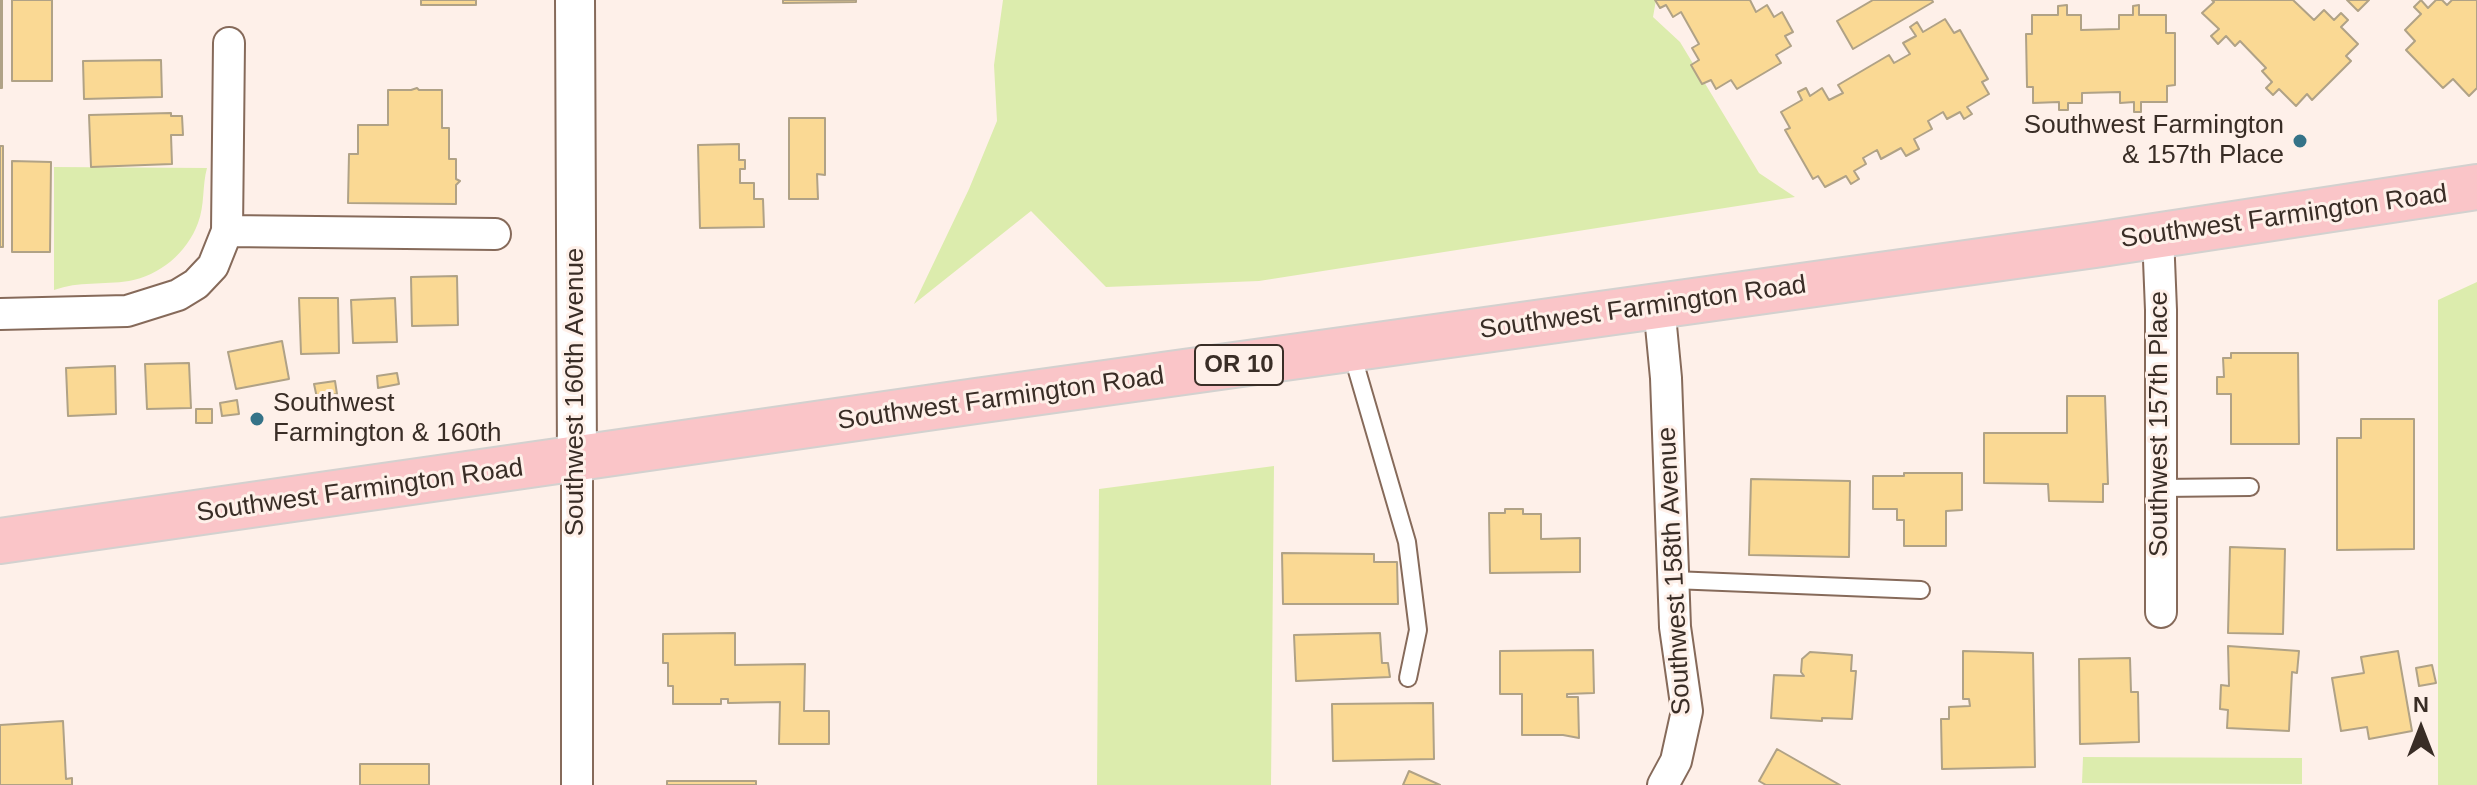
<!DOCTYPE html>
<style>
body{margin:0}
#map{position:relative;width:2477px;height:785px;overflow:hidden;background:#fef0e9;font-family:Helvetica,sans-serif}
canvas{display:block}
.north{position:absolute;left:2381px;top:689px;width:80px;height:80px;-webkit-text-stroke:6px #fef0e9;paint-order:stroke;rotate:0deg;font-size:22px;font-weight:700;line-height:32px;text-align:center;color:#392d26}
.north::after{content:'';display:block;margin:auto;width:28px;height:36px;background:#392d26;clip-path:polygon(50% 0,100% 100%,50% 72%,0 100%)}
</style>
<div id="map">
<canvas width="2477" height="785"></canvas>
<div class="north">N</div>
</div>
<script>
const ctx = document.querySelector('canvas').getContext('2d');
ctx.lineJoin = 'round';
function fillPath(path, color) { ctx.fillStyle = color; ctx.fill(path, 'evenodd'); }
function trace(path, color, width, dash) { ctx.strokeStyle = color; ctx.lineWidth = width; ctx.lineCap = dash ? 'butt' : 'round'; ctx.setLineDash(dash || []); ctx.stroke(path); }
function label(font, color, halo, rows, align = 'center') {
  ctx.font = font + ' Helvetica,sans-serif'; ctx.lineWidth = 6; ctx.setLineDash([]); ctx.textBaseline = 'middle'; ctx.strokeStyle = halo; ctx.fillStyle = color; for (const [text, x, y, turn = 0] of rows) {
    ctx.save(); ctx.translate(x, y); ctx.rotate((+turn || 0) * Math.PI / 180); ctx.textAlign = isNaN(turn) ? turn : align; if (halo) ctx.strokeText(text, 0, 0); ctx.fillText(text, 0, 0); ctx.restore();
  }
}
fillPath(new Path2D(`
 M 1003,0 L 1656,0 L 1653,17 L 1680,42 L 1759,173 L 1795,197 L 1259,281 L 1106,287 L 1031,211 L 914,304 L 969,189 L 997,121 L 994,65 Z
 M 54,167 L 207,168 C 202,186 205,205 198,223 C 187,253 159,276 129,281 C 103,285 79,281 54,290 Z
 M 2477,282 L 2477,785 L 2438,785 L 2438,300 Z
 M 1274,466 L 1271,785 L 1097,785 L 1099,489 Z
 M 2083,757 L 2302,758 L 2302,784 L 2082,783 Z`), '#dcecad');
const building = new Path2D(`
 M 0,0 L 2,0 L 2,88 L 0,88 Z
 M 12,0 L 52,0 L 52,81 L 12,81 Z
 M 421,0 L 476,0 L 476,5 L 421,5 Z
 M 783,0 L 856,0 L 856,2 L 783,3 Z
 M 1655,0 L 1750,0 L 1756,12 L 1767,5 L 1774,17 L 1782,12 L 1793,32 L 1785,36 L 1791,46 L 1776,55 L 1781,63 L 1737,89 L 1731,80 L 1716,89 L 1711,80 L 1702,84 L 1691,65 L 1699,60 L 1692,48 L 1699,44 L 1681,12 L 1673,17 L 1666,5 L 1660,8 Z
 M 1873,0 L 1932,0 L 1933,2 L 1853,49 L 1837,21 Z
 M 2212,0 L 2293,0 L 2314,20 L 2324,10 L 2334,20 L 2341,13 L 2348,20 L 2341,27 L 2358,44 L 2346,56 L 2351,61 L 2312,100 L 2307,94 L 2296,106 L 2279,89 L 2273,95 L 2266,88 L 2272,82 L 2262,71 L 2266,68 L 2240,41 L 2235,46 L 2226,36 L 2218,44 L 2211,36 L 2219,29 L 2202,13 L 2214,2 Z
 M 2347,0 L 2369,0 L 2358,11 Z
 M 2421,0 L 2428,8 L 2436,0 L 2442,0 L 2447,5 L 2452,0 L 2477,0 L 2477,88 L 2469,96 L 2453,79 L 2443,88 L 2406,50 L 2415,41 L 2405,30 L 2421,14 L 2414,7 Z
 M 2067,5 L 2067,15 L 2081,15 L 2081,30 L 2119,29 L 2119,15 L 2133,15 L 2133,6 L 2139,5 L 2139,15 L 2166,15 L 2166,33 L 2175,33 L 2175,85 L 2167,86 L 2167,102 L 2141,102 L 2141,112 L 2134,112 L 2134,102 L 2120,103 L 2120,92 L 2082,93 L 2082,103 L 2068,103 L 2068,110 L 2059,110 L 2059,102 L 2033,103 L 2033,87 L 2027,87 L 2026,34 L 2032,34 L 2032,15 L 2058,15 L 2058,6 Z
 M 1945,19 L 1954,33 L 1960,30 L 1988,79 L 1982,82 L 1989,94 L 1967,107 L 1972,114 L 1964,119 L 1960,112 L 1947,119 L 1943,112 L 1928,121 L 1932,129 L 1914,139 L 1919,149 L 1906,156 L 1901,148 L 1881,159 L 1877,150 L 1863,158 L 1866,164 L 1854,171 L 1859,179 L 1851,184 L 1846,176 L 1825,187 L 1818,176 L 1813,179 L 1785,130 L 1790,128 L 1781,112 L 1802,100 L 1798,92 L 1806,88 L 1810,96 L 1822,88 L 1829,100 L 1843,93 L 1838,85 L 1889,55 L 1894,63 L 1910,54 L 1903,43 L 1916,36 L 1910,27 L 1917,22 L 1923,32 Z
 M 161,60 L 162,97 L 84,99 L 83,61 Z
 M 417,88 L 419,90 L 442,90 L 442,128 L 449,128 L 449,159 L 456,159 L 456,179 L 460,181 L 456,185 L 456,204 L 348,203 L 349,154 L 358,154 L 358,125 L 388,125 L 388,90 L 411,90 Z
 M 171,113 L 171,116 L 182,116 L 183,135 L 171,135 L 172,164 L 91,167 L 89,115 Z
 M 789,118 L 825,118 L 825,175 L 817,174 L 818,199 L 789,199 Z
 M 739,144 L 739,160 L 745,160 L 745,169 L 740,169 L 740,183 L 754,183 L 754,199 L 763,199 L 764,227 L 700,228 L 698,145 Z
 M 0,146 L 3,146 L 3,247 L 0,247 Z
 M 12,161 L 51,162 L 50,252 L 12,252 Z
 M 457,276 L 458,325 L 412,326 L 411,277 Z
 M 299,298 L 338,298 L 339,353 L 301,354 Z
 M 395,298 L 397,342 L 353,343 L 351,300 Z
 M 282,341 L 289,379 L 236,389 L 228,352 Z
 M 2231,353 L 2298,353 L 2299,444 L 2231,444 L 2231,394 L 2217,394 L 2217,377 L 2224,377 L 2223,358 L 2231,358 Z
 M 189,363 L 191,408 L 147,409 L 145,364 Z
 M 115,366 L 116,414 L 68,416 L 66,368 Z
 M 397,373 L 399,384 L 378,388 L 377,376 Z
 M 335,381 L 337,394 L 317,398 L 314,384 Z
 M 2067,396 L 2105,396 L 2108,484 L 2103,484 L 2103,502 L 2049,501 L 2048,484 L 1984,483 L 1984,433 L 2067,433 Z
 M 237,400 L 239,414 L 222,416 L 220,403 Z
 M 196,409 L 212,409 L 212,423 L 196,423 Z
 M 2361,419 L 2414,419 L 2414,549 L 2337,550 L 2337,438 L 2361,438 Z
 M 1904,473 L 1962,473 L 1962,510 L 1946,511 L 1946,546 L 1904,546 L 1904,520 L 1897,520 L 1897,509 L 1873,509 L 1873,476 L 1904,476 Z
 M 1751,479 L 1850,481 L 1849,557 L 1749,555 Z
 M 1505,509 L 1523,509 L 1523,514 L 1541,514 L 1541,539 L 1580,538 L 1580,572 L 1490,573 L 1489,513 L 1505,513 Z
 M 2230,547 L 2285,549 L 2283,634 L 2228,633 Z
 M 1282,553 L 1374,554 L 1374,562 L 1397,562 L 1398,604 L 1283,604 Z
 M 735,633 L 735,665 L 805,664 L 804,711 L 829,711 L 829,744 L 779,744 L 780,702 L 728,703 L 728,699 L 721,699 L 721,704 L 673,704 L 673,686 L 668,686 L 668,663 L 663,663 L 663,634 Z
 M 1380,633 L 1382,663 L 1388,663 L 1390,677 L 1296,681 L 1294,635 Z
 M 2228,646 L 2299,651 L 2297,673 L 2292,672 L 2289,731 L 2227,728 L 2228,710 L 2220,709 L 2221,685 L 2229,686 Z
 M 1593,650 L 1594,693 L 1567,694 L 1567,697 L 1578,697 L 1579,738 L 1563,735 L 1522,735 L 1522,694 L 1500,694 L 1500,651 Z
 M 1963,651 L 2033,653 L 2035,767 L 1942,769 L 1941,719 L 1949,719 L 1949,707 L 1970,706 L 1969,699 L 1963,699 Z
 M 2398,651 L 2412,731 L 2369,739 L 2367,727 L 2341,731 L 2332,678 L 2364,673 L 2361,657 Z
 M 1810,652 L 1852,655 L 1851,671 L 1856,671 L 1852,719 L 1822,718 L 1822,721 L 1771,718 L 1774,675 L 1804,676 L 1801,672 L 1802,659 Z
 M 2130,658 L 2131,692 L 2138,692 L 2139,742 L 2080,744 L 2079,659 Z
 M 2432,665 L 2436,683 L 2419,686 L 2416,668 Z
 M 1433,703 L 1434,759 L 1333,761 L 1332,704 Z
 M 63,721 L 66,779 L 72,778 L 72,785 L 0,785 L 0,725 Z
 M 1777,749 L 1840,785 L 1766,785 L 1759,781 Z
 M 360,764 L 429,764 L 429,785 L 360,785 Z
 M 1409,771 L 1440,785 L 1403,785 Z
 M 667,781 L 756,781 L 756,785 L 667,785 Z`);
fillPath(building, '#fad994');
trace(building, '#b0a286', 2);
const service = new Path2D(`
 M 1351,350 L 1407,542 L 1418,630 L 1408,678
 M 2162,488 L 2250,487
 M 1673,580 L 1921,590`);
const minor = new Path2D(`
 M 227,231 L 495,234
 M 2158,235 L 2161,310 L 2161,612
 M 1659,305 L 1666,378 L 1675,627 L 1687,711 L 1676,761 L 1663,785
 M 0,314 L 127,311 L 178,295 L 196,284 L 213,266 L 227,231 L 229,43
 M 577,460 L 577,785`);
const tertiary = new Path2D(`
 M 575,0 L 577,460`);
const primary = new Path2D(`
 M 0,541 L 976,401 L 2095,245 L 2477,187`);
trace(service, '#866a5a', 20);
trace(minor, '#866a5a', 34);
trace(tertiary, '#866a5a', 42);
trace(primary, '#d3d1cf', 48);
trace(service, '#fff', 16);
trace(minor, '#fff', 30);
trace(tertiary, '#fff', 38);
trace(primary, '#fac5c8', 44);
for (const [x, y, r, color] of [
 [2300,141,8,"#357388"],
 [257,419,8,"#357388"]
]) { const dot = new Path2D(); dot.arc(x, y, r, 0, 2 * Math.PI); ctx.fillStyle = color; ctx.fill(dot); trace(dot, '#fef0e9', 3); }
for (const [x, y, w] of [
 [1239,365,88]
]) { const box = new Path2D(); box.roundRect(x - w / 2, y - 20, w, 40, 6); ctx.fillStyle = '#fef0e9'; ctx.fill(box); trace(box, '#392d26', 2); }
label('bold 24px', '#392d26', null, [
 ["OR 10",1239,365]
]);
label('26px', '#392d26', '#fef0e9', [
 ["Southwest Farmington",2284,126],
 ["& 157th Place",2284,156],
 ["Southwest",273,404,"left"],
 ["Farmington & 160th",273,434,"left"]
], 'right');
label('26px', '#392d26', '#fef0e9', [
 ["Southwest Farmington Road",2284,217,-8],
 ["Southwest Farmington Road",1643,308,-8],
 ["Southwest 160th Avenue",576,392,-90],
 ["Southwest Farmington Road",1001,399,-8],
 ["Southwest 157th Place",2160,424,-90],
 ["Southwest Farmington Road",360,491,-8],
 ["Southwest 158th Avenue",1675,571,-93]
]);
</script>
